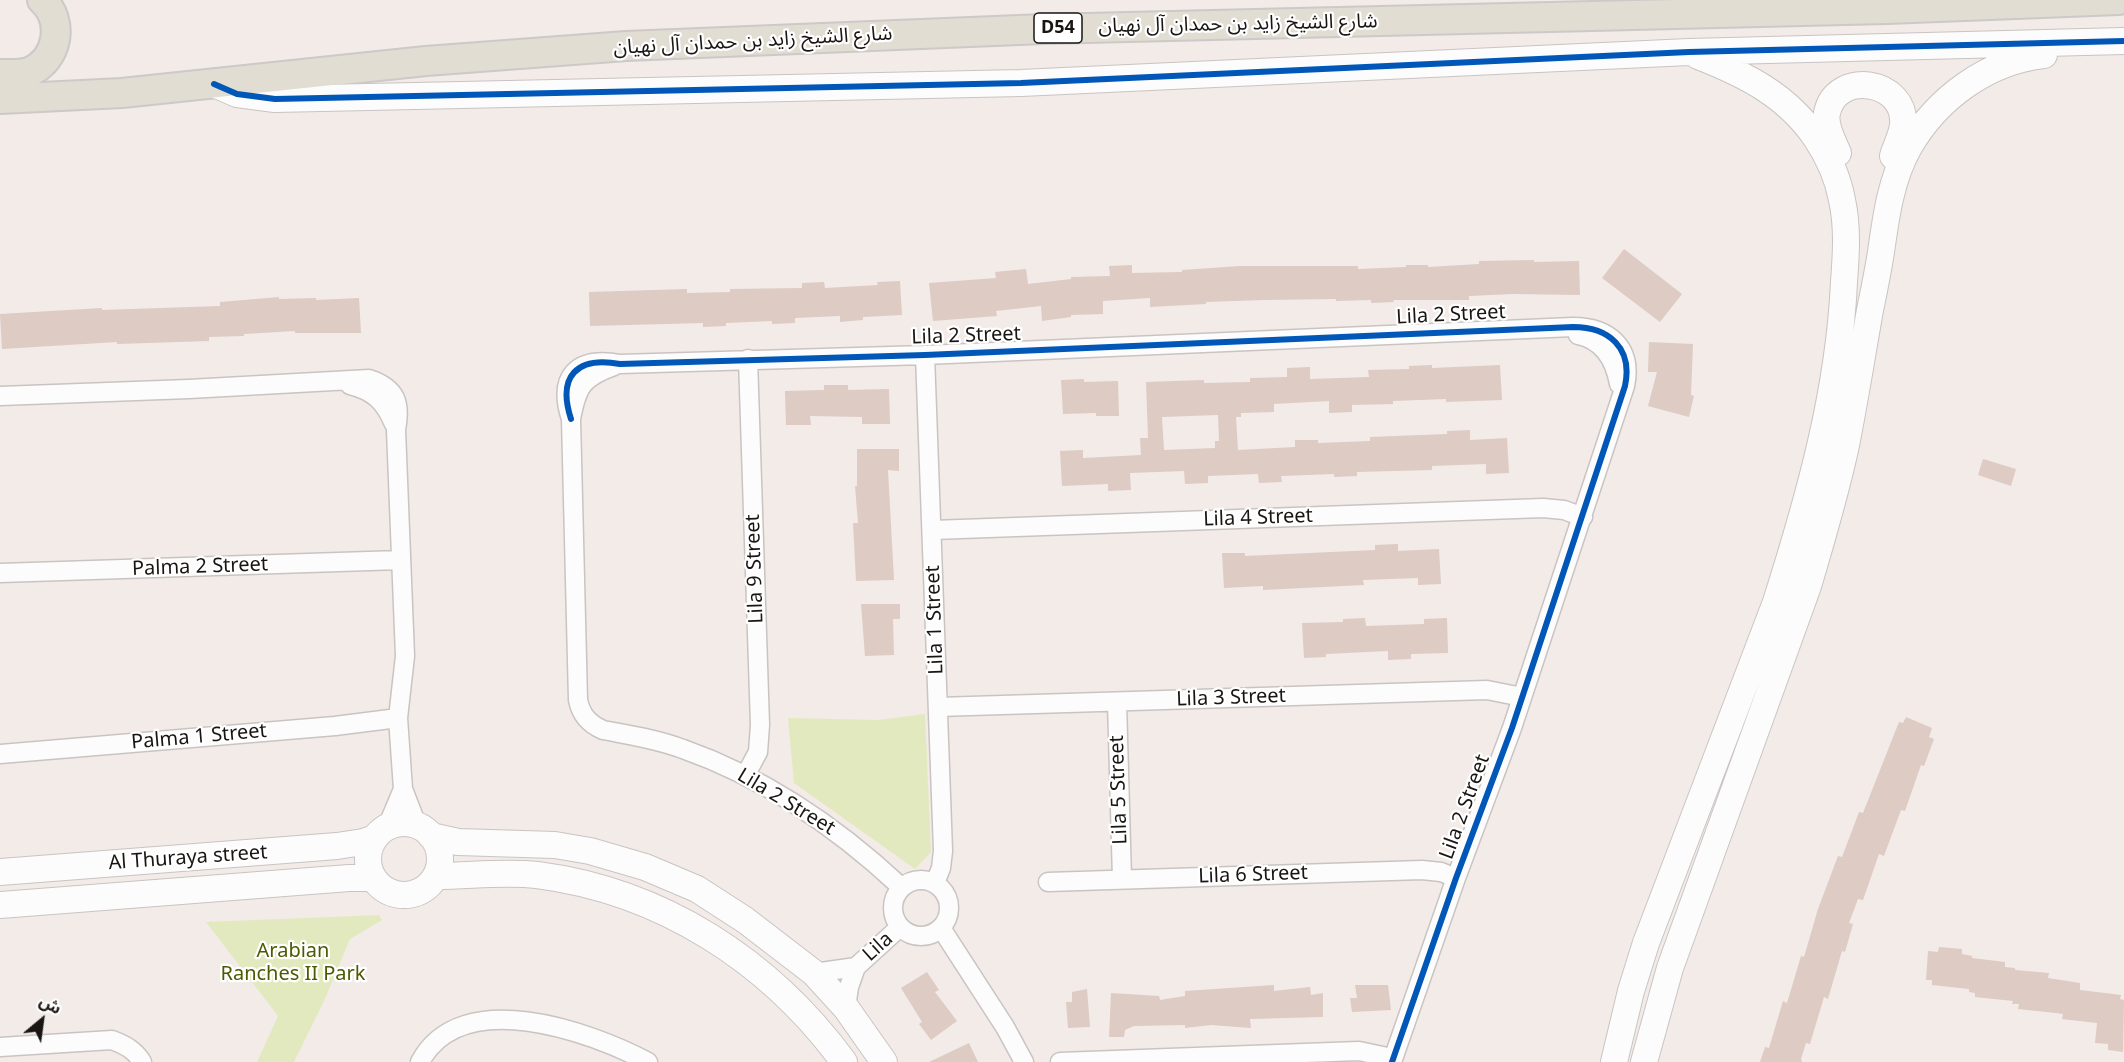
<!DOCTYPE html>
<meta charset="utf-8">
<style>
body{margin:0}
#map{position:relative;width:2124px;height:1062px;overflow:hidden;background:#f2ebe8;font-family:"Noto Sans","Noto Sans Arabic",sans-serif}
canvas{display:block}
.north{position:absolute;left:12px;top:990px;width:60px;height:60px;-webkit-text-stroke:4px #fff;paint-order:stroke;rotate:29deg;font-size:16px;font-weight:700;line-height:24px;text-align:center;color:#191513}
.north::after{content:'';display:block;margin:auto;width:21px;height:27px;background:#191513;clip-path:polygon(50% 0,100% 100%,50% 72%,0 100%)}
</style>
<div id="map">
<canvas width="2124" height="1062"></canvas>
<div class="north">ش</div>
</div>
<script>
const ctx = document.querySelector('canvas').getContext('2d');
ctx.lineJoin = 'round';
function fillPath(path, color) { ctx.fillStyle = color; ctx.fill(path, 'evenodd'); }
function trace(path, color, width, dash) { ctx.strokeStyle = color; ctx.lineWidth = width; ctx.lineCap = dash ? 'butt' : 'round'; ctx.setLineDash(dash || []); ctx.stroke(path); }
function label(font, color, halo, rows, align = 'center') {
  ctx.font = font + ' "Noto Sans","Noto Sans Arabic",sans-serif'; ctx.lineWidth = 4.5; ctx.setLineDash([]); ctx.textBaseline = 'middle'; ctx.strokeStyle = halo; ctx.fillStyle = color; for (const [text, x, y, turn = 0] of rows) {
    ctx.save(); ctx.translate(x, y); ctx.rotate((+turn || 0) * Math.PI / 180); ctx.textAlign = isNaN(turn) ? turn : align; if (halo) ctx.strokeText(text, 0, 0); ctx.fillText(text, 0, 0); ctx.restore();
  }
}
fillPath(new Path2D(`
 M 925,714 L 931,852 L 915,869 L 794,783 L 788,718 L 878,720 Z
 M 379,915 L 382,920 L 350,939 L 324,1001 L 294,1062 L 257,1062 L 278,1016 L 206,922 Z`), '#e3e9bf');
fillPath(new Path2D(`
 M 1624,249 L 1682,294 L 1660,322 L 1602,278 Z
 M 1534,260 L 1534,262 L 1579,261 L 1580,295 L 1513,294 L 1469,296 L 1469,300 L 1393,300 L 1394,302 L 1371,303 L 1371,300 L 1336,301 L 1336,299 L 1264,300 L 1206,302 L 1206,304 L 1150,307 L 1150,298 L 1103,301 L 1103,314 L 1071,315 L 1071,317 L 1042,321 L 1041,306 L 996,311 L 997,316 L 933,321 L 929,283 L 996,278 L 995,272 L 1026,269 L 1028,284 L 1071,279 L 1071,277 L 1110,276 L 1109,266 L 1132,265 L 1132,273 L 1182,272 L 1182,270 L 1240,266 L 1358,266 L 1358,269 L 1406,267 L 1406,265 L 1428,265 L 1428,267 L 1479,264 L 1479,261 Z
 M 900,281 L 902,315 L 863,317 L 863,320 L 840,322 L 840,316 L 795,318 L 795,323 L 772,324 L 772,321 L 726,323 L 726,326 L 703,327 L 703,323 L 590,326 L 589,292 L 687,289 L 687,293 L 730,292 L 730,289 L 802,288 L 802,283 L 824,282 L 825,288 L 878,285 L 877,282 Z
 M 279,297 L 279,299 L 316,298 L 316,300 L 359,298 L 361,333 L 295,333 L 295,331 L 244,334 L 244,336 L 209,337 L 209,341 L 117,344 L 117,342 L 2,349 L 0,314 L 102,308 L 102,310 L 220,306 L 220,302 Z
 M 1649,342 L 1693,344 L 1691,395 L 1694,396 L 1689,417 L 1648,406 L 1657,372 L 1648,372 Z
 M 1432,365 L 1432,368 L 1500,365 L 1502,400 L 1446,402 L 1446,399 L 1393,401 L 1393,404 L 1352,405 L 1352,412 L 1329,413 L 1329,401 L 1274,404 L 1274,412 L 1241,413 L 1241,417 L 1236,417 L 1238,450 L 1295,447 L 1295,440 L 1318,440 L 1318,443 L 1370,441 L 1370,437 L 1447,434 L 1447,431 L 1470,430 L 1470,440 L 1507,438 L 1509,473 L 1486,474 L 1486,464 L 1432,466 L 1432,470 L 1357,472 L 1357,476 L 1334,477 L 1334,474 L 1281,476 L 1282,482 L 1259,483 L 1258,474 L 1208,476 L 1208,483 L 1185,484 L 1184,471 L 1130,473 L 1131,490 L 1108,491 L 1108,484 L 1062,486 L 1060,451 L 1083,450 L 1083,458 L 1141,455 L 1140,438 L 1148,438 L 1146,382 L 1204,380 L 1204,383 L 1250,382 L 1250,378 L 1287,377 L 1287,368 L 1310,367 L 1310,379 L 1369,377 L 1368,370 L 1409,369 L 1409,366 ZM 1218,415 L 1219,441 L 1215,441 L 1215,448 L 1164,450 L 1162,417 Z
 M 1084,379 L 1084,382 L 1118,381 L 1119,416 L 1096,416 L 1096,413 L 1063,414 L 1061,380 Z
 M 824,385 L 848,385 L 848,390 L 889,389 L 890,424 L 862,424 L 862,417 L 810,416 L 811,425 L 786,425 L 785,391 L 824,390 Z
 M 857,449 L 899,449 L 899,471 L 888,470 L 894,580 L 856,581 L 853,523 L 858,523 L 855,486 L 857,486 Z
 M 1983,459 L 2016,469 L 2011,486 L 1978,475 Z
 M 1398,544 L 1398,551 L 1439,549 L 1441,584 L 1418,585 L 1418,578 L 1363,580 L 1364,585 L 1263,590 L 1263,586 L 1224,588 L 1222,553 L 1245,553 L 1245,556 L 1375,550 L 1375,545 Z
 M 861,604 L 900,604 L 900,619 L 893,619 L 894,655 L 865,656 Z
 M 1365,618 L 1366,626 L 1424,624 L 1424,619 L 1447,618 L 1448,653 L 1411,654 L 1411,659 L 1388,660 L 1388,651 L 1326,654 L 1326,657 L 1304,658 L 1302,623 L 1343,622 L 1343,619 Z
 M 1906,717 L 1932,728 L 1929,737 L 1934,739 L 1924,766 L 1921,765 L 1905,811 L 1901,810 L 1884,856 L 1879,854 L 1863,900 L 1858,899 L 1849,923 L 1853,924 L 1845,952 L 1842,951 L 1828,999 L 1824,997 L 1810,1044 L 1806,1043 L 1801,1059 L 1802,1062 L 1760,1062 L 1765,1047 L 1769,1048 L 1783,1001 L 1787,1003 L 1801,956 L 1804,957 L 1818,909 L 1838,856 L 1842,857 L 1859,812 L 1863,813 L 1899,722 L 1903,723 Z
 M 1939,947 L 1962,949 L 1962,954 L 1972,956 L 1972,958 L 2005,962 L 2005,967 L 2015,968 L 2015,970 L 2049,973 L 2048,978 L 2080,983 L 2080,990 L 2121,995 L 2120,999 L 2124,1000 L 2123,1052 L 2108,1050 L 2108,1044 L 2095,1043 L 2097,1023 L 2062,1019 L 2063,1014 L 2056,1013 L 2018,1009 L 2019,1004 L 2012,1004 L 2013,1001 L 1975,997 L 1975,993 L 1969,992 L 1969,989 L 1932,985 L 1932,980 L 1926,980 L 1928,951 L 1938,952 Z
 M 927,972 L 939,990 L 935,992 L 957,1021 L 931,1040 L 919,1024 L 922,1022 L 901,988 Z
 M 1274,985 L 1274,991 L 1310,987 L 1311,995 L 1323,993 L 1323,1017 L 1250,1019 L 1251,1028 L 1211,1025 L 1185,1028 L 1185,1025 L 1134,1026 L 1125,1030 L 1124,1037 L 1109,1037 L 1111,993 L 1159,996 L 1160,1000 L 1185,996 L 1185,991 Z
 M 1355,985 L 1388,985 L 1391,1010 L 1352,1012 L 1350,998 L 1357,998 Z
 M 1087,989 L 1090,1027 L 1068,1028 L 1066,1002 L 1072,1002 L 1072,992 Z
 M 969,1043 L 978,1062 L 929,1062 Z`), '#ddcbc4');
const street = new Path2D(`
 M 1578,335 C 1603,340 1615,361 1619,384
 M 925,355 L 943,851 L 941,868 L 935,883
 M 614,366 C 583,377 577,386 571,419 L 578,700 C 581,715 589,724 603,730 C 629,735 657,739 683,749 C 765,778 838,828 901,887
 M 350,385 C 374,391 385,402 394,424
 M 0,396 L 189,389 L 369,379 C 397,388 401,404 396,430 L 405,656 L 398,718 L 403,789 L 417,825
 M 571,419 C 557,376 577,356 620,364 L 925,355 L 1573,327 C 1609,327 1633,348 1625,386 L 1512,728 L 1456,878 L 1392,1062
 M 933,530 L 1543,508 L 1564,510 L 1583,517
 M 0,573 L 400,560
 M 1117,702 L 1122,879
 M 938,707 L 1487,690 L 1522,697
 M 0,754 L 335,726 L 398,718
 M 745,776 L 758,752 L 760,725 L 748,359
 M 387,827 L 403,789
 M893 908a28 28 0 1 1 56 0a28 28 0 1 1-56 0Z
 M 1048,882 L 1422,870 L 1441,872 L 1456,878
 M 941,928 L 1005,1027 L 1024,1062
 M 814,973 L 856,967
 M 846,1008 L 849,987 L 856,967 L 900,927
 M 0,1047 L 112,1040 C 125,1045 135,1050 142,1062
 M 420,1062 C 461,985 589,1031 648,1062
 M 1060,1062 L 1359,1051 L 1392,1058`);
const secondary = new Path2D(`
 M 214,84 L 237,94 L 275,99 L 1021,83 L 1689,52 L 2124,41
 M 1838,153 C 1833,141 1824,126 1827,113 C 1836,69 1907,80 1903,125 C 1902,135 1896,146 1893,156
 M368 859a36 36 0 1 1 72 0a36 36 0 1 1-72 0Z
 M 431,836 L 458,842 L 555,845 L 590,851 L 645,867 L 697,889 L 745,920 L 814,973 L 846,1008 L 884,1062
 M 0,872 L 337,846 L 363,842 L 375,838
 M 436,876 C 470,876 504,871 537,875 C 662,891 770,961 844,1062
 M 0,905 L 349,878 L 373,878
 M 1614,1062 L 1631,991 L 1646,943 L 1776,602 C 1809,498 1839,392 1844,282 C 1846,255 1848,227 1842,200 C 1838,178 1828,156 1816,138 C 1787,95 1744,74 1698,56
 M 1644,1062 L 1670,968 L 1808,586 C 1822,539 1836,492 1846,445 C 1855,400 1862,355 1870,310 C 1874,291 1878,271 1881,252 C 1886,216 1891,179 1909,147 C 1937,98 1988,61 2044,55`);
const primary = new Path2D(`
 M 0,74 C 10,74 20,75 29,72 C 58,60 65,21 42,0
 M 0,99 L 122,93 L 426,61 L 626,46 L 1044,29 L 1887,9 L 2119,0`);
trace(street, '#c9c4c2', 21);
trace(secondary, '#c9c4c2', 28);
trace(primary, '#ccc9c8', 32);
trace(street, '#fdfcfc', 18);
trace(secondary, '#fdfcfc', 26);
trace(primary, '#e1ddd3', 28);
trace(new Path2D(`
 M 214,84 L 237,94 L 275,99 L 1021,83 L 1689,52 L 2124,41
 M 571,419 C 557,376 577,356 620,364 L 925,355 L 1573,327 C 1609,327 1633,348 1625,386 L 1512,728 L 1456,878 L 1392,1062`), '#0057b8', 6);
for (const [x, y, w] of [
 [1058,28,48]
]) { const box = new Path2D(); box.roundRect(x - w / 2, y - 15, w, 30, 4.5); ctx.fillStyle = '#fff'; ctx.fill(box); trace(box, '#191513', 1.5); }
label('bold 18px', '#191513', null, [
 ["D54",1058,28]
]);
label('20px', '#191513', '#fff', [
 ["شارع الشيخ زايد بن حمدان آل نهيان",1238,24,-1],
 ["شارع الشيخ زايد بن حمدان آل نهيان",753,41,-3],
 ["Lila 2 Street",1451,315,-3],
 ["Lila 2 Street",966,336,-2],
 ["Lila 4 Street",1258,518,-2],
 ["Palma 2 Street",200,567,-2],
 ["Lila 9 Street",755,569,-92],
 ["Lila 1 Street",935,620,-92],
 ["Lila 3 Street",1231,698,-2],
 ["Palma 1 Street",199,737,-5],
 ["Lila 5 Street",1119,790,-92],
 ["Lila 2 Street",786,802,31],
 ["Lila 2 Street",1465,807,-70],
 ["Al Thuraya street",188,858,-4],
 ["Lila 6 Street",1253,875,-2],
 ["Lila",878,947,-42]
]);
label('20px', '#4d5a00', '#fff', [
 ["Arabian",293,951],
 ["Ranches II Park",293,974]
]);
</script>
